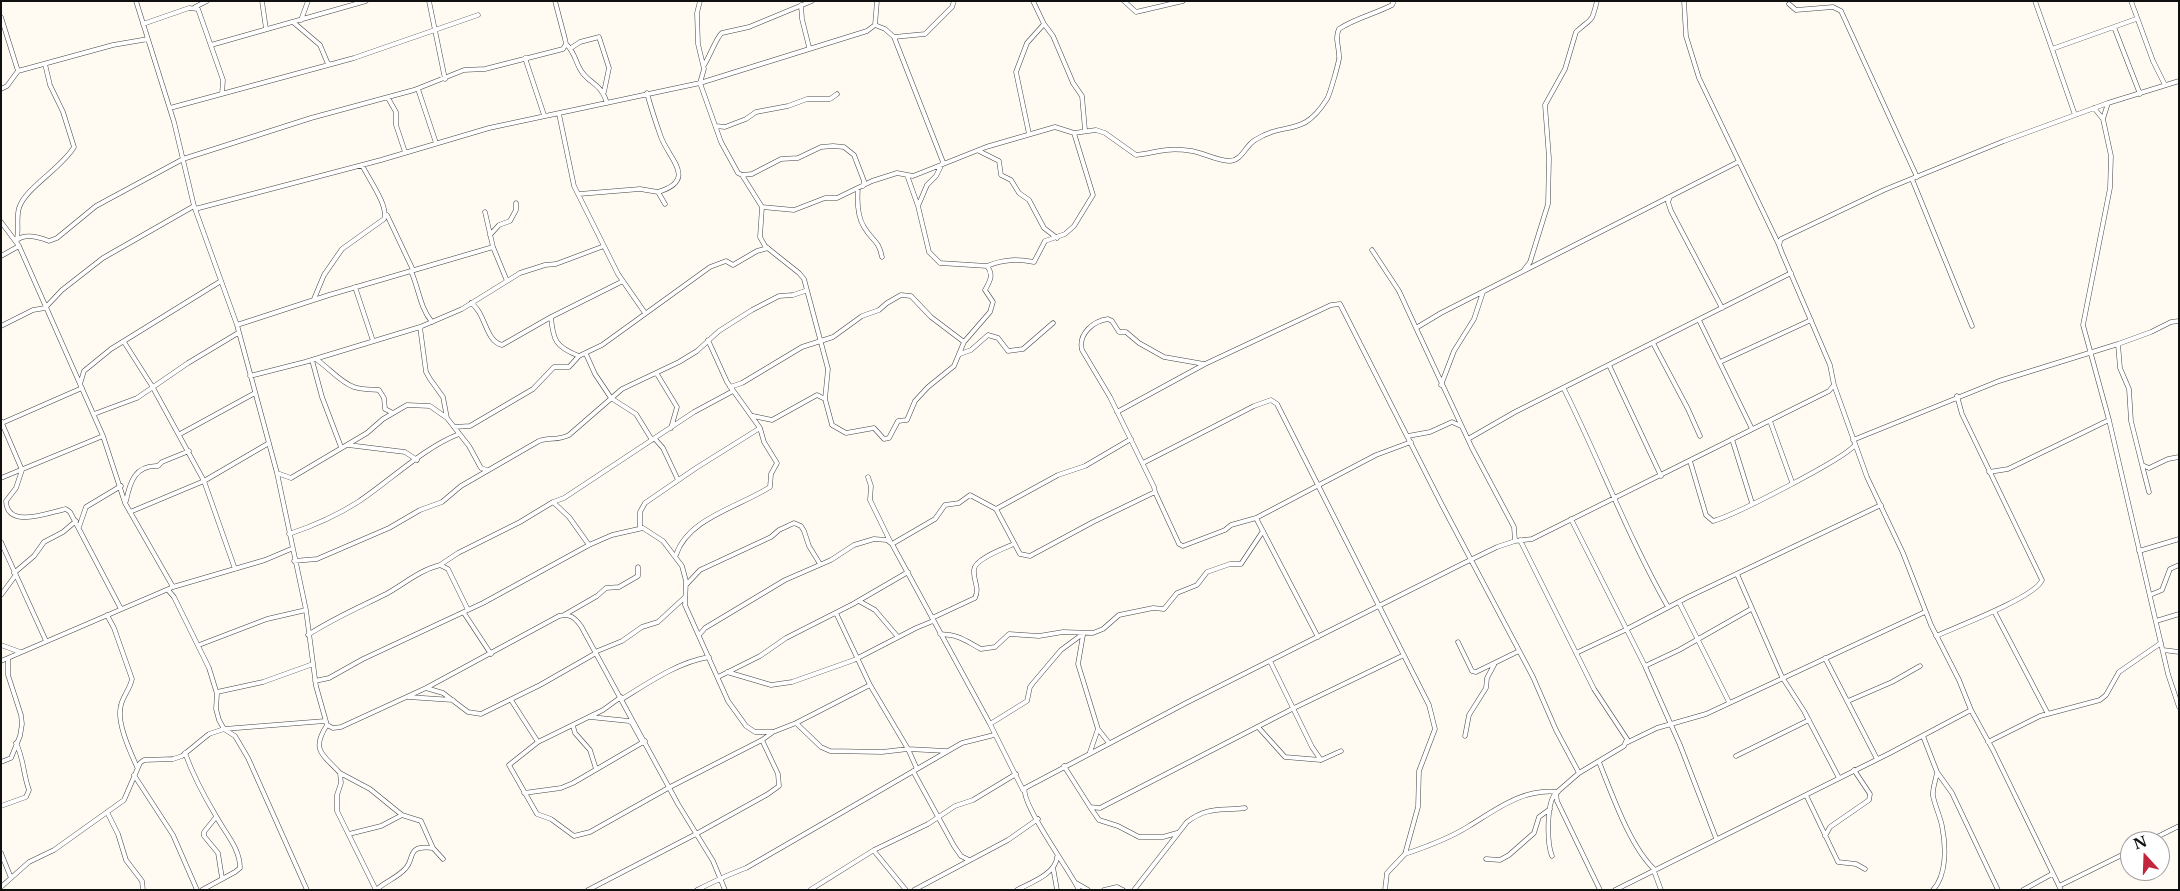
<!DOCTYPE html>
<style>
body{margin:0}
#map{position:relative;width:2180px;height:891px;overflow:hidden;background:#fffbf3;font-family:"Libre Baskerville",serif}
canvas{display:block}
.frame{position:absolute;inset:0;border:2px solid #101010;pointer-events:none}
.north{position:absolute;left:2120px;top:831px;width:50px;height:50px;box-sizing:border-box;background:#fff;border:1px solid #9f9f9f;border-radius:50%;rotate:340deg;font-size:14px;font-weight:700;line-height:20px;text-align:center;color:#101010}
.north::after{content:'';display:block;margin:auto;width:18px;height:22px;background:#c3253d;clip-path:polygon(50% 0,100% 100%,50% 72%,0 100%)}
</style>
<div id="map">
<canvas width="2180" height="891"></canvas>
<div class="frame"></div>
<div class="north">N</div>
</div>
<script>
const ctx = document.querySelector('canvas').getContext('2d');
ctx.lineJoin = 'round';
function trace(path, color, width, dash) { ctx.strokeStyle = color; ctx.lineWidth = width; ctx.lineCap = dash ? 'butt' : 'round'; ctx.setLineDash(dash || []); ctx.stroke(path); }
const minor = new Path2D(`
 M 136,1 L 174,122 L 194,206 L 237,325 L 277,473 L 306,610 L 316,686 L 327,725 L 333,728 L 341,727 L 426,688 L 559,616 C 570,613 575,618 581,626 L 678,804 L 713,861 L 725,890
 M 262,1 L 266,29
 M 429,1 L 445,79
 M 700,1 L 697,13 L 698,44 L 704,69 L 700,83 L 721,142 L 738,173 L 742,175 L 752,174 L 781,159 L 798,158 L 821,147 L 833,146 L 844,147 L 854,155 L 864,181 L 863,186
 M 1033,1 L 1044,24 L 1053,36 L 1073,83 L 1082,96 L 1085,130
 M 1124,1 L 1136,12 L 1183,1
 M 1684,1 L 1686,36 L 1699,78 L 1779,245
 M 2035,1 L 2052,49
 M 2131,1 L 2153,61 L 2165,85
 M 1789,4 L 1796,10 L 1833,7 L 1841,11 L 1917,177
 M 801,5 L 802,19 L 809,47
 M 195,7 L 207,1
 M 1,17 L 18,71
 M 301,20 L 308,1
 M 293,22 L 320,45 L 328,64
 M 143,24 L 189,8 L 198,9 L 223,80 L 222,94
 M 2114,27 L 2140,94
 M 894,37 L 925,34 L 952,7 L 954,1
 M 566,44 C 574,51 575,60 580,69 C 589,85 600,81 607,103
 M 211,45 L 366,1
 M 571,48 L 580,42 L 599,37 L 609,68 L 604,92
 M 525,58 L 544,115
 M 704,65 C 709,58 717,36 722,33 L 749,27 L 812,1
 M 1,89 L 7,86 L 18,71 L 113,45 L 148,39
 M 418,89 L 436,143
 M 647,93 C 651,108 656,123 661,137 C 669,159 698,180 658,192
 M 388,98 L 396,112 L 396,125 L 405,152
 M 170,108 L 354,58 L 478,15
 M 2094,108 L 2103,119 L 2108,103
 M 559,114 L 574,186 L 618,274 L 645,313
 M 2075,115 L 2052,49 L 2136,19
 M 2103,119 L 2111,156 L 2110,188 L 2083,325 L 2109,420 L 2168,674 L 2179,707
 M 716,126 L 725,127 L 746,119 L 756,112 L 788,106 L 807,99 L 830,99 L 837,94
 M 1029,134 L 1016,72 L 1027,43 L 1044,24
 M 979,151 L 999,161 L 1001,175 L 1011,180 L 1019,193 L 1029,200 L 1044,228 L 1057,238
 M 742,175 L 762,207 L 760,237 L 765,246 L 799,273 L 804,279 L 828,369 L 825,399 L 832,425 L 846,433 L 874,428 L 884,439 L 889,438 L 898,421 L 907,420 L 915,401 L 928,387 L 954,366 L 964,342 L 990,312 L 993,302 L 985,290 C 990,281 994,275 987,266 L 940,263 L 929,252 L 918,206 L 927,185 L 936,176 L 943,162 L 894,37 L 885,29 L 875,25
 M 907,175 L 918,206
 M 1912,179 L 1972,326
 M 858,188 C 857,201 857,216 864,227 C 872,241 879,240 882,257
 M 579,194 L 640,189 L 658,192 L 665,204
 M 1670,197 L 1668,202 L 1671,211 L 1722,308
 M 762,207 L 794,210 L 825,198 L 837,198 L 872,181 L 897,173 L 913,176 L 986,147 L 1055,127 L 1074,133 L 1096,130 L 1105,133 L 1136,155 C 1159,152 1167,147 1192,151 C 1204,153 1217,161 1229,161 C 1242,161 1245,146 1255,140 C 1286,120 1302,139 1327,99 C 1330,94 1338,65 1339,59 C 1340,49 1334,38 1339,29 C 1355,18 1375,14 1392,5 L 1394,1
 M 195,209 L 381,160 L 489,128 L 700,83 L 867,31 L 875,25 L 877,1
 M 485,212 L 493,247 L 507,281
 M 387,215 L 413,270
 M 1,222 L 19,246 L 103,436 L 125,503 L 173,587
 M 490,235 L 499,225 L 510,221 L 516,210 L 516,203
 M 17,239 C 19,229 16,218 19,208 C 25,188 62,168 74,147 L 63,112 L 50,85 L 45,64
 M 16,241 C 24,233 39,237 49,241 L 57,238 L 96,206 L 183,159 L 311,118 L 414,90 L 464,70 L 485,69 L 563,49 L 566,44 L 565,39 L 555,1
 M 1372,250 L 1399,291 L 1416,328
 M 1,256 L 19,246
 M 987,266 C 1004,259 1018,259 1034,262 L 1045,241 L 1065,234 L 1074,226 L 1093,195 L 1074,133
 M 1524,270 L 1530,262 L 1548,204 L 1549,158 L 1545,105 L 1565,69 L 1576,32 C 1592,17 1591,25 1597,1
 M 411,271 C 419,289 420,308 432,322
 M 355,287 L 373,341
 M 314,299 L 324,275 L 342,249 L 384,219 C 389,206 368,178 362,165
 M 471,303 C 486,313 485,341 502,345 L 551,317 L 623,281
 M 551,317 C 553,341 556,347 579,356 L 602,345 L 710,267 L 726,261 L 733,265 L 757,251 L 768,248
 M 1699,320 L 1752,429
 M 237,325 L 329,295 L 493,247
 M 1,326 L 33,310 L 45,308 L 62,290 L 103,258 L 194,206
 M 420,327 L 426,372 L 430,379 L 443,397 L 447,418 L 469,446 L 481,468 L 487,470
 M 124,342 L 152,386 L 204,481 L 235,569
 M 1653,343 L 1688,409 L 1700,436
 M 2118,344 L 2120,368 L 2129,389 L 2131,421 L 2142,465 L 2149,468 L 2168,459 L 2179,457
 M 586,354 L 595,374 L 611,398 L 636,414 L 652,440
 M 960,354 L 971,350 L 988,335 L 998,338 L 1008,351 L 1023,349 L 1053,323
 M 316,359 C 329,368 341,383 354,387 C 362,390 371,389 379,390 L 384,398 L 385,409 L 393,413
 M 312,360 L 322,397 L 341,447
 M 1720,362 L 1811,320
 M 1609,365 L 1661,476
 M 657,374 L 677,407 L 671,428
 M 250,376 L 305,362 L 420,327 L 462,309 L 520,273 L 545,265 L 556,264 L 604,246
 M 80,384 L 84,371 L 111,349 L 221,281
 M 1441,385 L 1454,351 L 1474,319 L 1483,292
 M 1834,385 L 1867,477 L 1903,553 L 1931,625 L 1959,680 L 1971,710 L 1993,750 L 2061,890
 M 730,387 L 742,383 L 802,347 L 833,337 L 862,316 L 879,310 L 887,303 L 901,295 L 911,296 L 931,317 L 964,342
 M 1564,389 C 1600,461 1628,537 1668,607
 M 1117,412 L 1205,364 L 1331,305 L 1340,304 L 1442,505 L 1533,677 L 1556,730 L 1579,773
 M 94,414 L 137,398 L 188,363 L 238,333
 M 753,416 L 772,420 L 817,395 L 825,399
 M 1,421 L 22,470 L 16,488 L 6,501 C 7,530 50,512 66,509 L 70,512 L 121,609
 M 1770,421 L 1792,482
 M 2,423 L 82,388
 M 454,427 L 470,426 L 533,389 L 554,367 L 569,367 L 579,356
 M 180,434 L 255,393
 M 1408,436 L 1430,432 L 1452,422 L 1461,426
 M 655,439 L 663,448 L 678,480
 M 1468,439 L 1515,412 L 1791,273
 M 1732,439 L 1752,503
 M 1853,440 L 1999,381 L 2118,344 L 2151,332 L 2171,322 L 2179,321
 M 348,445 L 405,452 L 417,460
 M 1690,461 L 1706,515 L 1713,521 C 1733,516 1844,459 1855,445
 M 1143,463 L 1254,406 L 1271,400 L 1277,404 L 1429,705 L 1435,729 L 1419,771 L 1418,807 L 1405,854 L 1387,873 L 1385,890
 M 2142,465 L 2149,492
 M 1989,472 L 2008,469 L 2109,420
 M 277,473 L 291,478 L 296,475 L 367,433 L 383,419 L 407,405 L 430,406 L 447,418
 M 868,477 L 871,486 L 870,500 L 890,541
 M 1,478 L 103,436
 M 1155,492 L 1179,544 L 1183,546 L 1225,530 L 1231,525 L 1256,518
 M 126,501 C 130,482 135,465 158,466 L 162,462 L 189,451
 M 553,502 L 564,498 L 694,412 L 733,391
 M 996,509 L 1058,475 L 1085,466 L 1131,439
 M 130,512 L 204,481 L 269,443
 M 1571,519 L 1645,666 L 1680,745 L 1716,838
 M 79,527 L 86,507 L 121,486
 M 640,528 L 640,512 L 645,503 L 696,468 L 760,428
 M 289,534 C 313,526 336,516 358,502 C 391,480 423,448 459,434
 M 1520,540 L 1594,689 L 1627,739 L 1624,746 L 1579,773 L 1556,793 L 1557,801 L 1600,890
 M 1515,541 L 1514,527 L 1472,448 L 1416,328 L 1441,313 L 1738,162
 M 1,542 L 46,641
 M 892,544 L 935,519 L 945,505 L 959,503 L 970,495 L 996,509 L 1020,554 L 1030,556 L 1093,522 L 1155,492 L 1154,487 L 1110,397 L 1082,350 C 1078,334 1093,321 1108,319 L 1112,321 L 1119,332 L 1126,332 L 1139,343 L 1164,357 L 1204,364
 M 2139,551 L 2179,539
 M 676,555 C 688,518 739,507 770,487 L 771,474 L 777,463 L 764,442 L 760,428 L 727,382 L 708,340
 M 294,561 L 317,559 L 389,528 L 420,510 L 442,502 L 461,486 L 539,441 C 550,437 557,441 569,435 L 622,389 L 679,362 L 697,351 L 719,331 L 752,310 L 779,296 L 793,295 L 805,291
 M 440,565 L 458,553 L 520,522 L 553,502 L 569,517 L 589,545
 M 14,573 L 34,556 L 44,542 L 63,532 L 76,521
 M 1737,574 L 1782,677 L 1804,711 L 1839,778
 M 686,585 L 700,570 L 771,537 L 779,530 L 794,523 L 801,526 L 804,531 L 809,546 L 820,564
 M 168,590 L 174,597 L 209,668 L 217,694 L 216,709 L 219,720 L 224,729 L 235,736 L 248,758 L 307,890
 M 1,595 L 15,576
 M 2150,595 L 2162,590 L 2170,569 L 2179,565
 M 859,601 L 875,610 L 898,637
 M 1679,602 L 1729,702
 M 1994,611 L 2048,714
 M 464,613 L 491,654
 M 836,613 L 870,685 L 908,749 L 917,769
 M 107,615 L 114,628 L 132,679 C 130,689 123,696 121,705 C 116,722 130,751 137,767
 M 564,615 L 597,596 L 606,588 L 619,587 L 638,576 L 638,567
 M 932,618 L 975,598 C 980,587 973,581 974,570 C 974,559 1005,548 1014,544
 M 2156,621 L 2179,614
 M 700,634 L 705,628 L 785,580 L 831,560 L 854,545 L 874,539 L 887,540 L 892,544 L 990,724 L 1023,790
 M 940,634 C 960,635 964,640 981,649 L 995,647 L 1009,634 L 1039,636 L 1063,632 L 1093,633 L 1103,629 L 1119,615 L 1153,608 L 1164,609 L 1177,593 L 1197,585 L 1207,572 L 1230,564 L 1241,564 L 1263,531
 M 308,635 C 332,619 360,607 386,594 C 404,584 420,570 440,565 L 448,569 L 468,610
 M 1083,635 L 1078,664 L 1098,729 L 1109,743
 M 1936,636 C 1956,627 2036,597 2042,580 L 1962,414 L 1957,396
 M 1318,637 L 1256,518 L 1376,455 L 1411,442
 M 1458,642 L 1472,671 L 1476,672 L 1519,651
 M 1,645 L 20,652
 M 199,645 L 267,619 L 306,610
 M 2163,650 L 2179,652
 M 595,652 L 622,641 L 642,627 L 658,622 L 684,598
 M 1576,653 L 1623,631 L 1688,597 L 1881,505
 M 1825,658 L 1877,759
 M 1,661 L 173,587 L 265,560 L 291,549
 M 1270,661 L 1312,747 L 1321,760
 M 1645,666 L 1679,650 L 1751,609
 M 727,672 L 771,685 L 792,682 L 854,660 L 916,628 L 933,621
 M 718,677 L 760,656 L 786,638 L 853,604 L 908,572
 M 315,681 L 329,678 L 363,659 L 483,603 L 589,545 L 612,535 L 643,528 L 663,541 L 682,566 L 686,581 L 685,605 L 728,701 L 746,726 L 755,732 L 773,732 L 796,723 L 870,685
 M 426,688 L 443,693 L 468,712 L 481,714 L 540,685 L 596,653
 M 217,692 L 263,682 L 313,664
 M 408,697 L 453,700
 M 621,697 L 603,710 L 538,742 L 509,765 L 537,814 L 551,819 L 574,836 L 590,832 L 670,787 L 762,740 L 773,732
 M 622,699 C 648,683 678,662 709,657
 M 511,700 L 538,742
 M 1848,701 L 1892,682 L 1920,666
 M 590,717 L 629,721 L 632,723 L 643,743
 M 796,723 L 821,747 L 830,751 L 882,752 L 908,749 L 946,751
 M 990,724 L 1027,701 L 1030,687 L 1033,683 L 1061,650 L 1084,633
 M 327,725 C 310,751 324,755 340,773 L 341,783 L 337,795 L 337,811 L 376,890
 M 573,726 L 575,733 L 590,750 L 596,769
 M 1258,727 L 1285,757 L 1321,760 L 1341,751
 M 1465,736 L 1469,715 L 1486,688 L 1487,678 L 1494,665
 M 1923,736 L 1937,772 L 1952,793 L 1998,890
 M 1988,742 L 2040,716 L 2100,700 L 2106,695 L 2119,672 L 2161,643
 M 1626,743 L 1657,728 L 1706,714 L 1925,612
 M 1090,752 L 1098,729
 M 185,753 C 193,775 204,796 216,816 C 225,833 240,848 240,868 L 235,872 L 202,890
 M 1736,756 L 1809,720
 M 1,762 L 11,758 L 20,736 L 22,724 L 21,715 L 8,675 L 8,658
 M 1599,762 C 1612,794 1630,847 1655,870
 M 1064,766 L 1090,807 L 1100,808 L 1294,708 L 1404,655
 M 913,771 L 954,846 L 961,856 L 969,860
 M 340,773 L 370,789 L 402,815 L 421,821 L 433,848 L 443,859
 M 134,775 L 173,835 L 197,890
 M 524,793 L 561,788 L 573,783 L 645,741
 M 1806,795 L 1838,862 L 1856,864 L 1865,869
 M 1,806 L 26,797 L 29,790 C 23,774 24,759 16,743
 M 1090,807 L 1099,820 L 1118,826 L 1139,837 L 1163,837 L 1177,833
 M 107,812 L 118,834 L 126,860 L 142,881 L 143,890
 M 216,817 L 204,832 L 204,836 L 218,853 L 222,878
 M 349,834 L 381,826 L 402,815
 M 1825,836 L 1830,827 L 1869,800 L 1870,794 L 1854,770
 M 2149,841 L 2179,826
 M 874,851 L 906,890
 M 1,853 L 11,878
 M 1405,854 C 1426,847 1450,838 1469,826 C 1497,809 1523,788 1558,792
 M 1552,856 C 1547,844 1546,802 1556,793
 M 1486,859 L 1500,860 L 1509,855 L 1534,833 L 1539,817 L 1550,809
 M 1053,867 L 1057,890
 M 1654,871 L 1661,890
 M 1076,883 L 1088,890
 M 2059,886 L 2130,851
 M 1,887 L 29,862 L 54,850 L 124,800 L 140,763 L 144,760 L 173,759 L 182,756 L 209,734 L 224,729 L 325,721
 M 376,890 C 385,882 398,877 405,869 C 416,858 405,845 433,848
 M 588,890 L 696,834 L 768,794 L 779,786 L 778,774 L 762,740
 M 697,890 C 713,882 729,874 746,868 L 962,743 L 994,735
 M 810,890 L 874,850 L 928,824 L 955,806 L 973,800 L 1016,774
 M 914,890 L 1008,840 L 1038,819
 M 1017,890 C 1030,883 1056,874 1057,857
 M 1079,890 C 1071,872 1020,803 1025,788 L 1186,703 L 1462,564 L 1497,547 L 1515,541 L 1532,539 L 1829,391 L 1834,385 L 1830,365 L 1782,253 L 1779,245 L 1781,239 L 1884,190 L 2004,141 L 2108,103 L 2179,81
 M 1104,890 L 1117,887 L 1123,890
 M 1134,890 L 1187,822 C 1208,806 1221,811 1245,808
 M 1615,890 L 1890,753 L 1971,710
 M 1933,890 C 1947,875 1946,846 1942,826 C 1940,816 1935,806 1933,796 C 1932,789 1936,780 1937,772
 M 2023,890 L 2052,874`);
trace(minor, '#434343', 5);
trace(minor, '#fff', 4);
</script>
